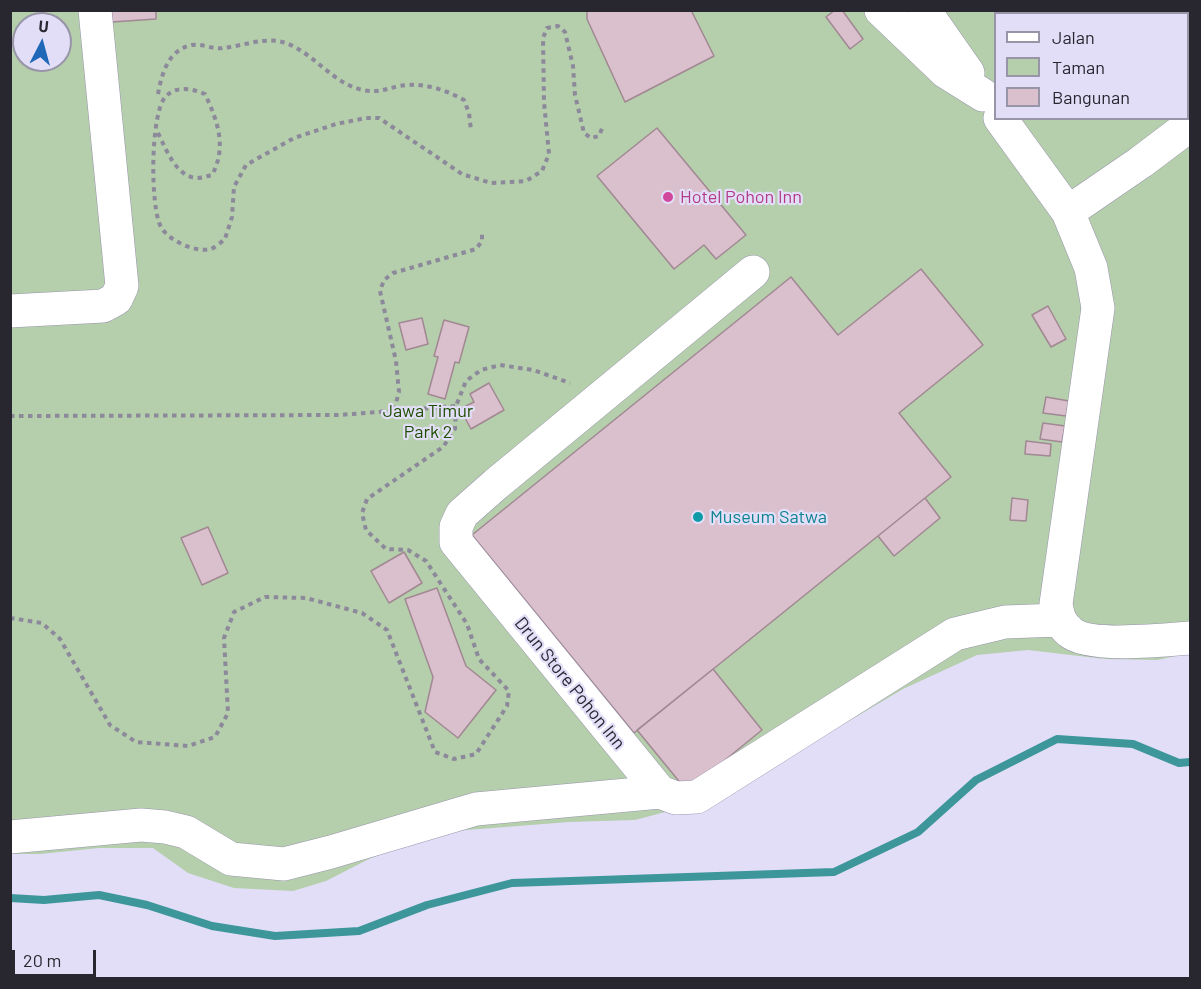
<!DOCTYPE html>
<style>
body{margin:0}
#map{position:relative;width:1201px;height:989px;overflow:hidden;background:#e2def8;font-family:Barlow,sans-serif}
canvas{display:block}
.frame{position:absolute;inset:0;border:12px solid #282730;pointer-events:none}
.legend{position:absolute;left:994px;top:12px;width:195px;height:108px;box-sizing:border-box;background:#e2def8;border:2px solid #9895a8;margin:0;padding:8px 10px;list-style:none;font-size:18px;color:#282730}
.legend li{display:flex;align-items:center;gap:12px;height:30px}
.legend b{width:30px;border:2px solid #9895a8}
.north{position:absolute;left:12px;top:12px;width:60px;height:60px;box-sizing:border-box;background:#e2def8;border:2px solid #9895a8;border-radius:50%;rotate:6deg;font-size:16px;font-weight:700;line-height:24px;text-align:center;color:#282730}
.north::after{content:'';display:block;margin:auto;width:21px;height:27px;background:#1f68b8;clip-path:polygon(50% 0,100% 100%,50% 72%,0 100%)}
.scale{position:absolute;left:12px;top:950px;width:84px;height:27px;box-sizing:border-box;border:3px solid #282730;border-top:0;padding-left:8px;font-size:18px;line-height:21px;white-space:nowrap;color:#282730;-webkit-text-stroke:4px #e2def8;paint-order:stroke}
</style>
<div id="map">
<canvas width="1201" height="989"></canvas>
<div class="frame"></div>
<ul class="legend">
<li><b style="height:8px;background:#fff"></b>Jalan</li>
<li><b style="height:16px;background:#b5ceab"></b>Taman</li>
<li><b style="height:16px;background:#dabfcc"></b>Bangunan</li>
</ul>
<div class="north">U</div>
<div class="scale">20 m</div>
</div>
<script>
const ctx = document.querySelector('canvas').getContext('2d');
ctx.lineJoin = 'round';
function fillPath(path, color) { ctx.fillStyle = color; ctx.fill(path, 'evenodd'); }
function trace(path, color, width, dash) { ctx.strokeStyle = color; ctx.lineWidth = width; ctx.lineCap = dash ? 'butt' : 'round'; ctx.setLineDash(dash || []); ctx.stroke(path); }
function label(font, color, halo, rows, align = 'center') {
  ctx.font = font + ' Barlow,sans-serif'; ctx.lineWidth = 4.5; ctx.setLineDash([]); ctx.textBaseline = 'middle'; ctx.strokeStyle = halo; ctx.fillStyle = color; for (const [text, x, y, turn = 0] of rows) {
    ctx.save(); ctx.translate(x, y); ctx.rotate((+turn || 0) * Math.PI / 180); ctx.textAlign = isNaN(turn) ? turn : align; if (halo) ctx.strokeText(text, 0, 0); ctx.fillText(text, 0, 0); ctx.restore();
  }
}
fillPath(new Path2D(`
 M 11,11 L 1190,11 L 1190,653 L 1157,660 L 1105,659 L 1028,650 L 977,655 L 903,689 L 765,771 L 684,807 L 635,820 L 569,822 L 454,831 L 403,846 L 369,859 L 326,881 L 293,891 L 234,888 L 188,873 L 153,848 L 99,848 L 40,854 L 11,854 ZM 996,14 L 1188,14 L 1188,118 L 996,118 ZM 24,24 L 60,24 L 60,60 L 24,60 Z`), '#b5ceab');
trace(new Path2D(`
 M 10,898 L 44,900 L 99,895 L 147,905 L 212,926 L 275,936 L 359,931 L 427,905 L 512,883 L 834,872 L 918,832 L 976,780 L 1057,739 L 1133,744 L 1179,763 L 1190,762`), '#3d969a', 8);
const building = new Path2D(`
 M 111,10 L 156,10 L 156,19 L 112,22 Z
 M 587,10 L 691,10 L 714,56 L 625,102 L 587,19 Z
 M 835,10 L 842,10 L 863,39 L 850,49 L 826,17 Z
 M 657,128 L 746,235 L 716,259 L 704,245 L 674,269 L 597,176 Z
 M 921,269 L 983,345 L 899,413 L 951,477 L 634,733 L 472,535 L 791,277 L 838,335 Z
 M 1048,306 L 1066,339 L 1051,347 L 1032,315 Z
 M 422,318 L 428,344 L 406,350 L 399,323 Z
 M 444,320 L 469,327 L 459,363 L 455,362 L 445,399 L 428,394 L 438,357 L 434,356 Z
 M 489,383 L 504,410 L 471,429 L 460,409 L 474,402 L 470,394 Z
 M 1046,397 L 1069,401 L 1066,416 L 1043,413 Z
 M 1043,423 L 1065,426 L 1062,442 L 1040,439 Z
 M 1026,441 L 1051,444 L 1050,456 L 1025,454 Z
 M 925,498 L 940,518 L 894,556 L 878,536 Z
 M 1012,498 L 1028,500 L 1026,521 L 1010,520 Z
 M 208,527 L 228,573 L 202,585 L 181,538 Z
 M 404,552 L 422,583 L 389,603 L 371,571 Z
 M 437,588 L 466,666 L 496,690 L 458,738 L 425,712 L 433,677 L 405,599 Z
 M 713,669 L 762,730 L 687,791 L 637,730 Z`);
fillPath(building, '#dabfcc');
trace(building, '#a18893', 1.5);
const minor = new Path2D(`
 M 881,10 L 946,72 L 983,95
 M 924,10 L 968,73
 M 1000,118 L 1068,212 L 1091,268 L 1098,308 L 1056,604 C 1058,616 1060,624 1070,632 C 1088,648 1165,640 1190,638
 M 1068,212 L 1141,162 L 1190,125
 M 753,272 L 496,484 L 462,514 L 456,527 L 456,542 L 660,792 L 676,798 L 697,797 L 955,634 L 1005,622 L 1059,620
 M 10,311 L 103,306 L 116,299 L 122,286 L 95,10
 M 10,837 L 141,825 L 165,827 L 186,832 L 231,859 L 284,864 L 331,852 L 476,809 L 660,792`);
trace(minor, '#9995ad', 34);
trace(new Path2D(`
 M 158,94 C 162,73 168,50 192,45 C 202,43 213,50 223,48 C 243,46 266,36 286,43 C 315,54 333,84 363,90 C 377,93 386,89 399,86 C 422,82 444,89 464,100 L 469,113 L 471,130
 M 158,133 C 166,149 176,177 197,178 C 202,178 207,176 212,175 C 227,147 218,122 205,94 C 192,89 178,85 166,96 C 150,112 150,208 161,227 C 168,240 195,253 210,249 C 215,248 221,242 225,239 L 232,217 L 234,187 L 246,165 L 294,138 L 336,124 L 366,118 L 379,118 L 462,174 L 491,183 L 526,181 L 542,171 L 549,154 L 544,102 L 543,38 L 547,28 L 558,26 L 565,32 L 573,66 L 575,95 L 584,133 L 591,138 L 599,136 L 603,126
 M 394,410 L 399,392 L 396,361 L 380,291 L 384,280 L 393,273 L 476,249 L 482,241 L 482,231
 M 10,416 L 339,415 L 456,406
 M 10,618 L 42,623 L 60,639 L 110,725 L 136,742 L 188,746 L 215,737 L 228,713 L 224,638 L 234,612 L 265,597 L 306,598 L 362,613 L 387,630 L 435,752 L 454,759 L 476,754 L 507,706 L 509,691 L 479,659 L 467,624 L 426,561 L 408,550 L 386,549 L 366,530 L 362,513 L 367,499 L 443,447 L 455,429 L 456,406 L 466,381 L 481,370 L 500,365 L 533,370 L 570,383`), '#8c899b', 4, [4.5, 4.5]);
trace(minor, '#fff', 33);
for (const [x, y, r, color] of [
 [668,197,6,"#d1479c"],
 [698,517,6,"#0f9aa8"]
]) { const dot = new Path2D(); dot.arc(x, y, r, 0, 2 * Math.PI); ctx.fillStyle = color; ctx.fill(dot); trace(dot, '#e2def8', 2); }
label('18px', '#b23c85', '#e2def8', [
 ["Hotel Pohon Inn",680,197]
], 'left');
label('18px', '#1f4e00', '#e2def8', [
 ["Jawa Timur",428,411],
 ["Park 2",428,432]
]);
label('18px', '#0d838f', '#e2def8', [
 ["Museum Satwa",710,517]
], 'left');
label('18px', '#282730', '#e2def8', [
 ["Drun Store Pohon Inn",570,683,51]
]);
</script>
